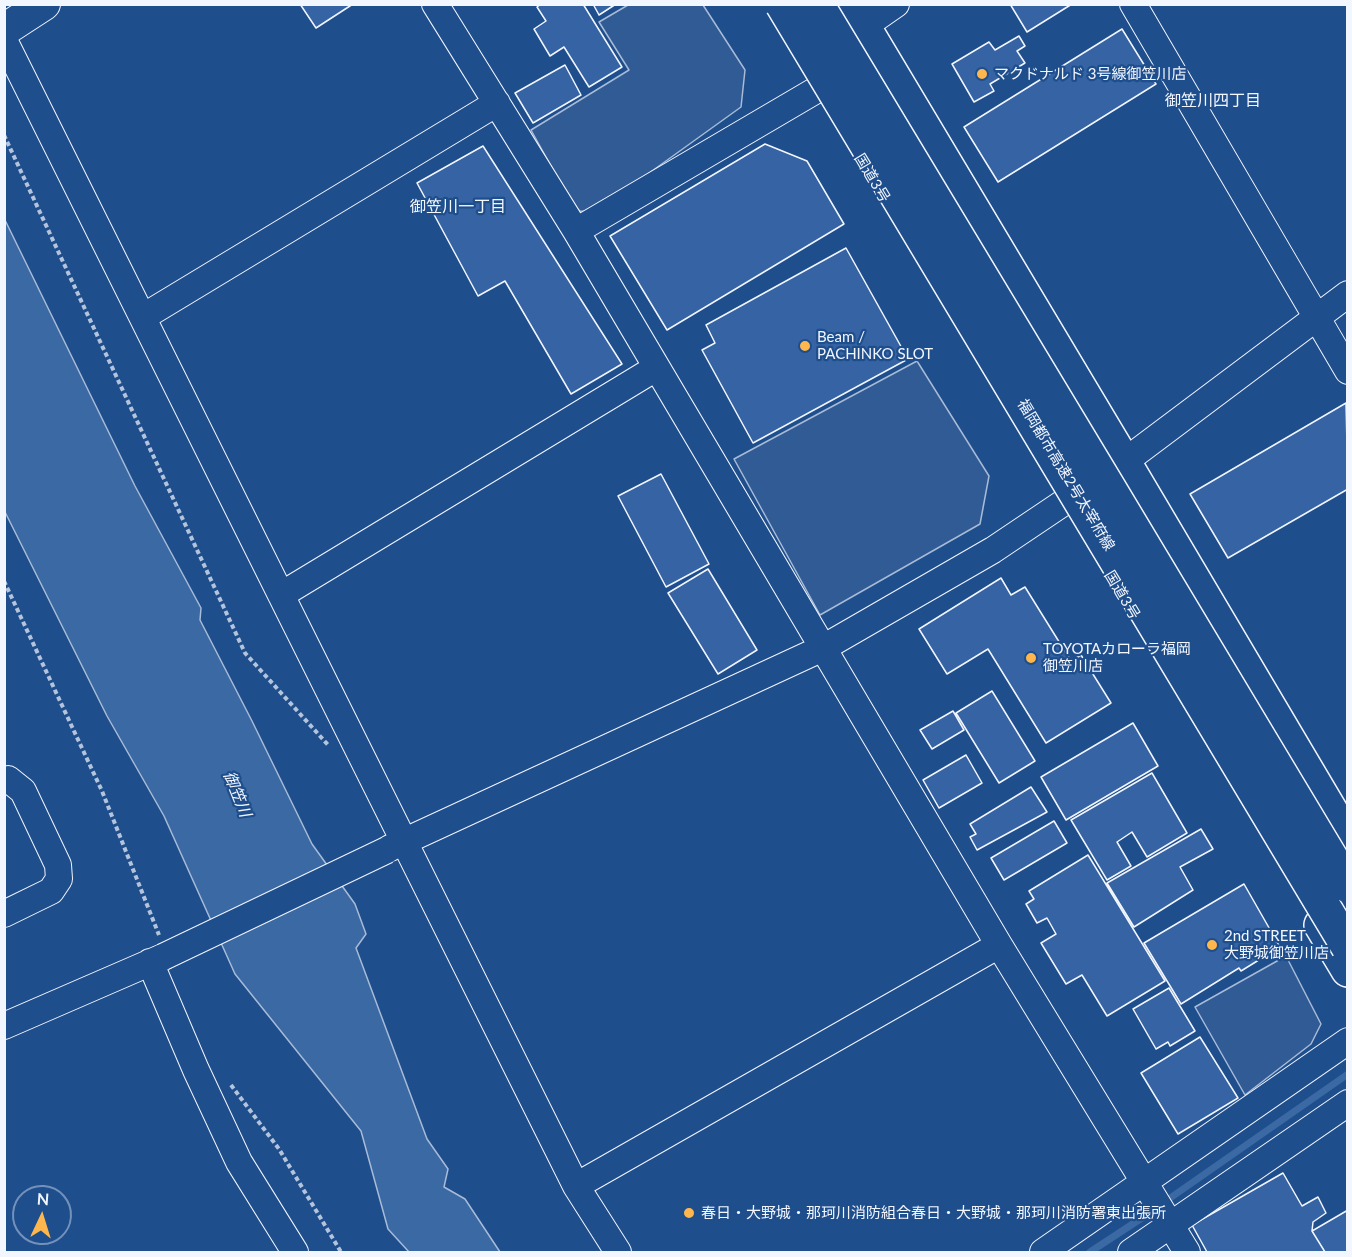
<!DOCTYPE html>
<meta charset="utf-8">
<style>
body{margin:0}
#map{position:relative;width:1352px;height:1257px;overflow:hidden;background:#1f4e8c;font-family:Lato,sans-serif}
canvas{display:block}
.frame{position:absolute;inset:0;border:6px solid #f2f6ff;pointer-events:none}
.north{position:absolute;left:12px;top:1185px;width:60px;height:60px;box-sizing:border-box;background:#1f4e8c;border:2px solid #7391ba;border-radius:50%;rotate:4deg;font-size:16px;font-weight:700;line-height:24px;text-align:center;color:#f2f6ff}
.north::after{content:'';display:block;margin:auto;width:21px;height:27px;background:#ffb74d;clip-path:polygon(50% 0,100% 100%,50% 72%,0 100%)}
</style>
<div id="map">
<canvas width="1352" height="1257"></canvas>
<div class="frame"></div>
<div class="north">N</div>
</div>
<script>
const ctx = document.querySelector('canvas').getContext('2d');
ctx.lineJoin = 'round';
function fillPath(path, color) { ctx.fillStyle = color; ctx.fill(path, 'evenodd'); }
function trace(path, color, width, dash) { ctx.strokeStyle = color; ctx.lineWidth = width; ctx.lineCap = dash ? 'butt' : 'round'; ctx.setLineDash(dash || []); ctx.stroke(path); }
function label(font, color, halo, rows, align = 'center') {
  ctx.font = font + ' Lato,"Noto Sans JP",sans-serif'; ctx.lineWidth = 4.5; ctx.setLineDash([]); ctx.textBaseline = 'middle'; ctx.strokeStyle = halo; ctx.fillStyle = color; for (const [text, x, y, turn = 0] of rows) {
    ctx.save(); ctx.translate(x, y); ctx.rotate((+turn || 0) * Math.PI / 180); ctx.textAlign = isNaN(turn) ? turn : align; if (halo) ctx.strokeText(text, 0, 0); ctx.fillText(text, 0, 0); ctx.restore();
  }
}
const parking = new Path2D(`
 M 628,5 L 703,5 L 745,70 L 741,107 L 595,212 L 580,211 L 572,204 L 531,130 L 629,70 L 599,22 Z
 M 917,361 L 989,476 L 980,524 L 820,615 L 734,459 Z
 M 1286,956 L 1321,1024 L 1311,1044 L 1245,1095 L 1195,1007 Z`);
fillPath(parking, '#305b95');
trace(parking, '#a8bbd7', 1.5);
const water = new Path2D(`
 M 4,218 L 135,486 L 201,608 L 200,620 L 252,721 L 312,844 L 355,904 L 366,934 L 356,948 L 427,1139 L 448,1169 L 444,1187 L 465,1199 L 500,1252 L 409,1252 L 388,1229 L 361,1131 L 235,974 L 164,816 L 107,716 L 5,512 Z`);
fillPath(water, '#3b69a3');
trace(water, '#a8bbd7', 1.5);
trace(new Path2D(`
 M 1163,1203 L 1348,1074
 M 1090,1252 L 1154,1210`), '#3b69a3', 7);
const building = new Path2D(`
 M 300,4 L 353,4 L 316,28 Z
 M 541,4 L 583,4 L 622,67 L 589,87 L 564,47 L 550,56 L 534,29 L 546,21 L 537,7 Z
 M 593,4 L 616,4 L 599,15 Z
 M 1010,4 L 1072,4 L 1027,32 Z
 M 1122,29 L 1156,84 L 998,182 L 964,127 Z
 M 1019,36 L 1025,46 L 1017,51 L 1025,63 L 990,84 L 994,91 L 974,102 L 952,64 L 989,42 L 995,50 Z
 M 565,65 L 581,95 L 533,123 L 515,93 Z
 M 765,144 L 807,161 L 844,224 L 667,330 L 610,236 Z
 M 483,146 L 622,364 L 571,394 L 505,281 L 478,296 L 417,183 Z
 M 846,248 L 908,359 L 753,443 L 702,350 L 715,343 L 706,325 Z
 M 1346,403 L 1348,489 L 1228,558 L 1190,494 Z
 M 661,474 L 709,564 L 666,587 L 618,496 Z
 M 708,569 L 757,650 L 718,674 L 668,593 Z
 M 1001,578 L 1011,595 L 1025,587 L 1071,661 L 1081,655 L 1111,703 L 1046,743 L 988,649 L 947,674 L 919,629 Z
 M 992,691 L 1035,761 L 999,783 L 956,713 Z
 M 953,711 L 964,730 L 932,749 L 920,730 Z
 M 1133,723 L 1158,766 L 1066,820 L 1041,777 Z
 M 966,755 L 982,783 L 939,808 L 923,780 Z
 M 1152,773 L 1187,833 L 1147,857 L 1132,832 L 1117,842 L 1131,866 L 1107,880 L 1071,820 Z
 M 1031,787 L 1047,812 L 977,850 L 970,837 L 976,834 L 970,824 Z
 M 1054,821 L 1067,843 L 1004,880 L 991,858 Z
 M 1201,829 L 1213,849 L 1180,867 L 1193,890 L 1134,927 L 1107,883 Z
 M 1088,855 L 1165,981 L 1107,1016 L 1082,975 L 1066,984 L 1041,943 L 1056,934 L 1047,918 L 1037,923 L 1026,904 L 1034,899 L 1029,891 Z
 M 1244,884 L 1280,947 L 1241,971 L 1239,968 L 1181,1004 L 1144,943 Z
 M 1169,988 L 1195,1031 L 1170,1046 L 1168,1042 L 1156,1049 L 1133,1009 Z
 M 1200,1037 L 1238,1098 L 1178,1134 L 1141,1073 Z
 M 1283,1173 L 1302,1206 L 1318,1197 L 1326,1213 L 1313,1222 L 1312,1231 L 1325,1252 L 1207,1252 L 1192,1225 Z
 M 1348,1210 L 1348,1252 L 1325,1252 L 1312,1231 Z`);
fillPath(building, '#3563a3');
trace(building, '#f2f6ff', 1.5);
const minor = new Path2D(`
 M 435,4 L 576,231 L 999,945 L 1187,1252
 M 1133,4 L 1348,371
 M 863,27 L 896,4
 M 4,40 L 576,1186 L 618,1252
 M 576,231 L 818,89
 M 143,317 L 497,103
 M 281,595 L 656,368
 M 4,780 L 8,779 L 23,791 L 58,865 L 59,879 L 51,891 L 4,914
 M 390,848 L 823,648 L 993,550 L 1124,462 L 1348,294
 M 150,962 L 196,1070 L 239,1162 L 295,1252
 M 4,1026 L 163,957
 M 576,1186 L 999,945
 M 1043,1252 L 1348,1041
 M 1131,1252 L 1348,1103`);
const major = new Path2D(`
 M 4,30 L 44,4`);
const highway = new Path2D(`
 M 850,4 L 1124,462 L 1348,840
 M 1321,925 L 1348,970`);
trace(minor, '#f2f6ff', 28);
trace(major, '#f2f6ff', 34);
trace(highway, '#f2f6ff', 36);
trace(new Path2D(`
 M 4,135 L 245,653 L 329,746
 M 4,581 L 102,791 L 159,935
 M 231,1085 L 279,1149 L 341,1252`), '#b3c4dc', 4, [4.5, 3]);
trace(minor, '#1f4e8c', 26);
trace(major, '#1f4e8c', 32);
trace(highway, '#1f4e8c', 33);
const minorBridge = new Path2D(`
 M 163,957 L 387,850`);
const highwayBridge = new Path2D(`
 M 782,4 L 1348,947
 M 817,4 L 1109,488 L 1348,886`);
trace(minorBridge, '#f2f6ff', 28, []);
trace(highwayBridge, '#f2f6ff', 36, []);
trace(minorBridge, '#1f4e8c', 26);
trace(highwayBridge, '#1f4e8c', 33);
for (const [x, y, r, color] of [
 [982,74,6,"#ffb74d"],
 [805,346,6,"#ffb74d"],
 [1031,658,6,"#ffb74d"],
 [1212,945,6,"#ffb74d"],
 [689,1213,6,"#ffb74d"]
]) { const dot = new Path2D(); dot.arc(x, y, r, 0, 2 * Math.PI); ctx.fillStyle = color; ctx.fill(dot); trace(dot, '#1f4e8c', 2); }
label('15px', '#f2f6ff', '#1f4e8c', [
 ["マクドナルド 3号線御笠川店",994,74],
 ["Beam /",817,337],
 ["PACHINKO SLOT",817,354],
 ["TOYOTAカローラ福岡",1043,649],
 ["御笠川店",1043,666],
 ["2nd STREET",1224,936],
 ["大野城御笠川店",1224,953],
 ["春日・大野城・那珂川消防組合春日・大野城・那珂川消防署東出張所",701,1213]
], 'left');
label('15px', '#f2f6ff', '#1f4e8c', [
 ["国道3号",872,178,59],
 ["福岡都市高速2号太宰府線",1066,475,59],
 ["国道3号",1122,595,59]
]);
label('16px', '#f2f6ff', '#1f4e8c', [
 ["御笠川四丁目",1213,101],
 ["御笠川一丁目",458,207]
]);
label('italic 16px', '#f2f6ff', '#1f4e8c', [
 ["御笠川",237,794,68]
]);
</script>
